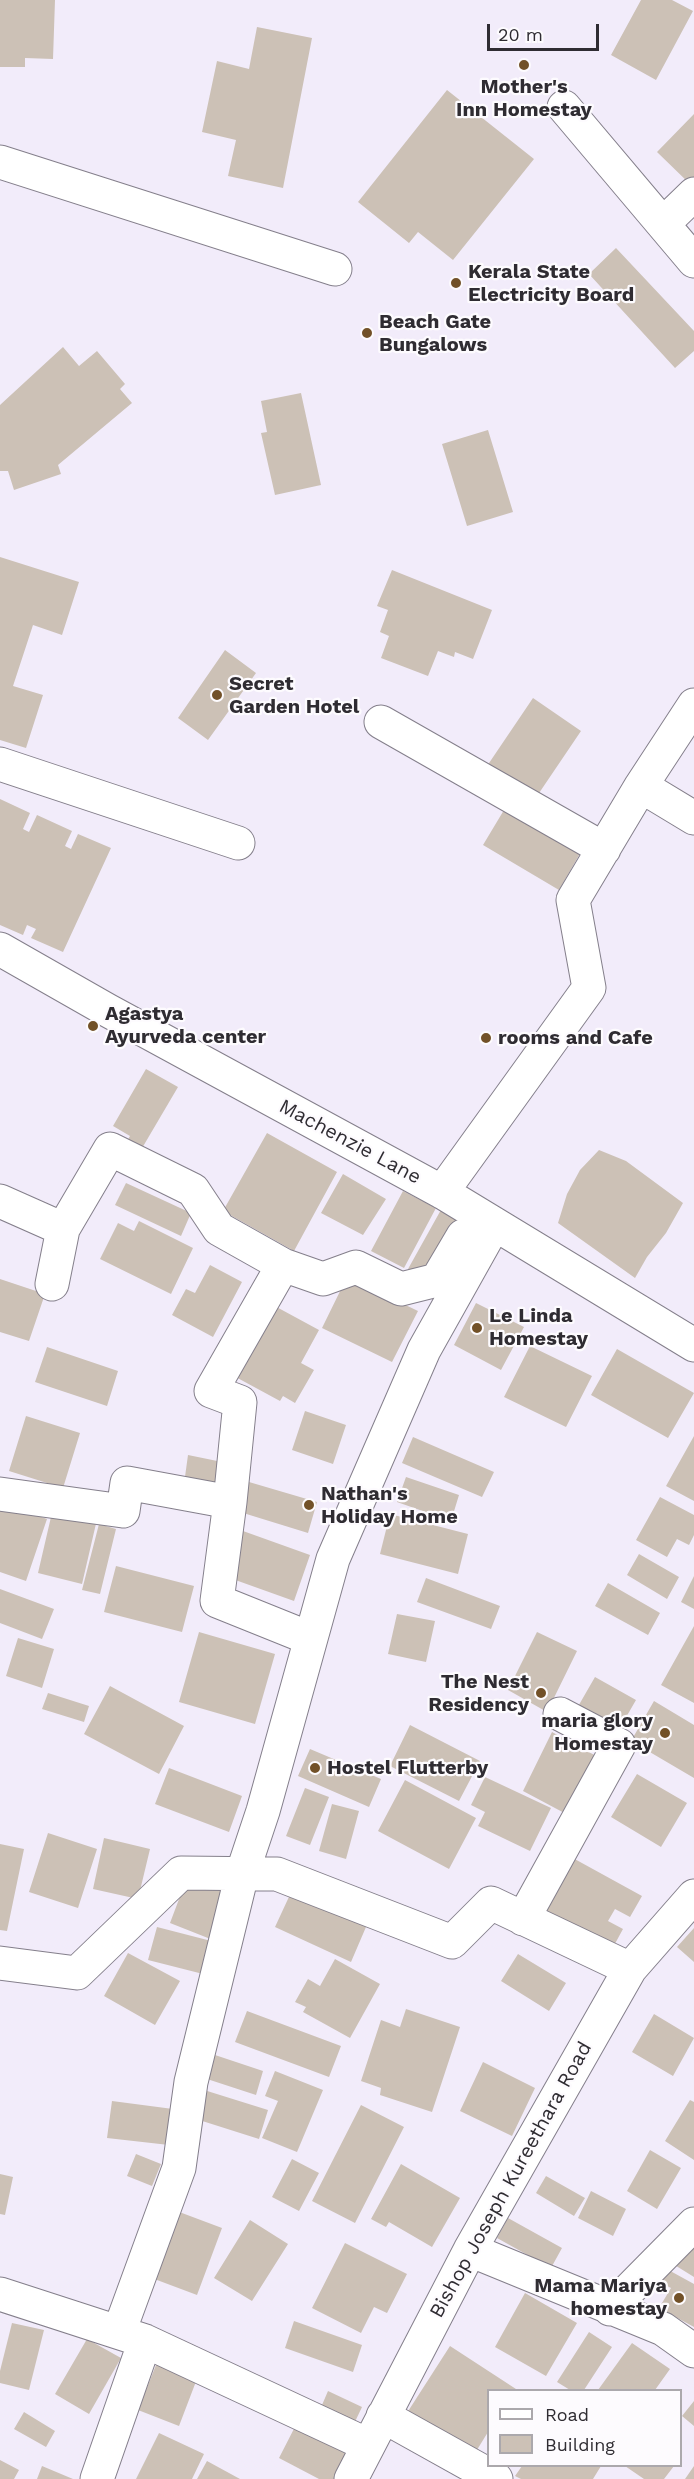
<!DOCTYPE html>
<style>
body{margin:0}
#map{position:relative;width:694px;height:2479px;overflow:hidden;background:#f2ecfa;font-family:"Work Sans",sans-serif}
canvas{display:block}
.legend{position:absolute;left:487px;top:2389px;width:195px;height:78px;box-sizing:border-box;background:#fdfbfe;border:2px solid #aba8ac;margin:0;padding:8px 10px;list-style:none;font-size:18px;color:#2f2c32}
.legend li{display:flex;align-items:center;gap:12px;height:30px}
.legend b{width:30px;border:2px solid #aba8ac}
.scale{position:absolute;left:487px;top:24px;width:112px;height:27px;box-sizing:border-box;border:3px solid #2f2c32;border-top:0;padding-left:8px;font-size:18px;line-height:21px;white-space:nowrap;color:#2f2c32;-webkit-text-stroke:4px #fdfbfe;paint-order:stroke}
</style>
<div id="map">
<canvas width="694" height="2479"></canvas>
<ul class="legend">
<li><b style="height:8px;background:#fff"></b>Road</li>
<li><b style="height:16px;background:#ccc1b6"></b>Building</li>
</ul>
<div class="scale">20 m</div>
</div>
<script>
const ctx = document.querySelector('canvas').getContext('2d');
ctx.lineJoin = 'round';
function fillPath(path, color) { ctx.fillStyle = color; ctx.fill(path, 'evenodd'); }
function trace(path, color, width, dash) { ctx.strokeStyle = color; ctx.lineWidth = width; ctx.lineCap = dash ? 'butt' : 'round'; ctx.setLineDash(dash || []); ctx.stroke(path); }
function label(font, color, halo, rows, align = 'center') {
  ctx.font = font + ' "Work Sans",sans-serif'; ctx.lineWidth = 4.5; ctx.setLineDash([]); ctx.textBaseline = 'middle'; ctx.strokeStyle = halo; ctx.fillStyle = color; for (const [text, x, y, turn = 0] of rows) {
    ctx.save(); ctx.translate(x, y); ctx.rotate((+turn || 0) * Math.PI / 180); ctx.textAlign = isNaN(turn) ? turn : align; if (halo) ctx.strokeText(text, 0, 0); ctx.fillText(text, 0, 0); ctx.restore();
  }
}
fillPath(new Path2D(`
 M 0,0 L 55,0 L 53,59 L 25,58 L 25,67 L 0,67 Z
 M 641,0 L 672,0 L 693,11 L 656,80 L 611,55 Z
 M 257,27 L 312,38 L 283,188 L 228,176 L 236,140 L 202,132 L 217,61 L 249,69 Z
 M 447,90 L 534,159 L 453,260 L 418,232 L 409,243 L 358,202 Z
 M 694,114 L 694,184 L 692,186 L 657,152 Z
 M 616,248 L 694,331 L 694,351 L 675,368 L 589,274 Z
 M 63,347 L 79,366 L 97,351 L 125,384 L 120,389 L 132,403 L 58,465 L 61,474 L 14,490 L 8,471 L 0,471 L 0,405 Z
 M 301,393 L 321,485 L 275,495 L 261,433 L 267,432 L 261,401 Z
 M 488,430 L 513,512 L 467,526 L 442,444 Z
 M 0,557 L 79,582 L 62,635 L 33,625 L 13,686 L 43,695 L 26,748 L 0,740 Z
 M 392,570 L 492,610 L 473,659 L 455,652 L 454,657 L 438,651 L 428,676 L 381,658 L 389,636 L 380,632 L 388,610 L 377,606 Z
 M 225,650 L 256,673 L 208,740 L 178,718 Z
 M 533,698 L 581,731 L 533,802 L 485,769 Z
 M 0,799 L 30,813 L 23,829 L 29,832 L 37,815 L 72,831 L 65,846 L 71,849 L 78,834 L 111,848 L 63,952 L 31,938 L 36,929 L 27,925 L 23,935 L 0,925 Z
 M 507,805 L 582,850 L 559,890 L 483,845 Z
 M 146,1069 L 178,1087 L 138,1155 L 126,1143 L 130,1136 L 113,1126 Z
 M 267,1133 L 337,1172 L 294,1251 L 223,1211 Z
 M 599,1150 L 626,1161 L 683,1203 L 666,1233 L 647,1257 L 635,1278 L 558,1223 L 567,1194 L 580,1170 Z
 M 343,1174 L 386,1199 L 363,1235 L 321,1213 Z
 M 126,1183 L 191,1213 L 181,1236 L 115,1205 Z
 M 403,1191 L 436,1208 L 404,1268 L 371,1251 Z
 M 442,1208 L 467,1223 L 424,1277 L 408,1269 Z
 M 139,1221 L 193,1248 L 171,1294 L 100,1259 L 118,1223 L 134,1231 Z
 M 210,1265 L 242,1282 L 213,1337 L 172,1315 L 186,1289 L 195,1293 Z
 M 347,1277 L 418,1311 L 392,1362 L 322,1328 Z
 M 0,1279 L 45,1294 L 29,1341 L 0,1332 Z
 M 476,1303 L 524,1327 L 501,1370 L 454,1345 Z
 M 271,1304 L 319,1330 L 301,1363 L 314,1370 L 295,1403 L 283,1396 L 280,1401 L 232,1375 Z
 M 530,1346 L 592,1376 L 566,1427 L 504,1397 Z
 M 47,1347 L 118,1371 L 107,1406 L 35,1382 Z
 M 617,1349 L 694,1393 L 668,1438 L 591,1395 Z
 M 305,1411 L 346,1425 L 333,1464 L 292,1450 Z
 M 26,1416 L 80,1433 L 63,1488 L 9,1471 Z
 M 694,1436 L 694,1501 L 666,1486 Z
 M 413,1437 L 494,1472 L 482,1497 L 402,1463 Z
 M 188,1455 L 227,1463 L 224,1494 L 184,1484 Z
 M 406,1477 L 459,1495 L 451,1521 L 397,1502 Z
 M 249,1482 L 317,1502 L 308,1533 L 240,1512 Z
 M 660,1497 L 694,1515 L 694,1535 L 689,1545 L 677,1539 L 667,1557 L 636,1540 Z
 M 2,1503 L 47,1519 L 26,1581 L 0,1572 L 0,1509 Z
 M 54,1504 L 98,1515 L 82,1584 L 38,1573 Z
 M 390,1514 L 468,1534 L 458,1574 L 380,1554 Z
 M 99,1524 L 116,1529 L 100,1594 L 82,1590 Z
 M 243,1531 L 310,1555 L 294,1601 L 227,1577 Z
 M 639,1554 L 679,1577 L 667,1599 L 627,1575 Z
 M 116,1566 L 194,1586 L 182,1632 L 104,1612 Z
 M 694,1576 L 694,1609 L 681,1602 Z
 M 426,1578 L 500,1606 L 491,1629 L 417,1602 Z
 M 608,1583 L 660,1613 L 648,1635 L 595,1606 Z
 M 0,1589 L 54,1609 L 42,1639 L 0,1623 Z
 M 397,1614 L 435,1621 L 426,1662 L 388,1654 Z
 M 694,1626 L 694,1703 L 661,1685 Z
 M 199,1632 L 275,1654 L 255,1724 L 179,1702 Z
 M 537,1632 L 577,1651 L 547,1712 L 508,1690 Z
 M 18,1638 L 54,1649 L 42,1688 L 6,1676 Z
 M 595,1677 L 636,1700 L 617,1733 L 576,1710 Z
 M 110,1686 L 184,1726 L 159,1774 L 84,1734 Z
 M 48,1693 L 89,1706 L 84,1722 L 42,1709 Z
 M 654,1701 L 694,1725 L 694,1778 L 631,1741 Z
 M 410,1725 L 480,1761 L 459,1801 L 390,1766 Z
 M 552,1732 L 598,1757 L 570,1816 L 523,1791 Z
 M 310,1749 L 381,1779 L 369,1807 L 298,1776 Z
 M 169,1768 L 242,1796 L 229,1832 L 155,1804 Z
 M 637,1774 L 687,1803 L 661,1847 L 611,1817 Z
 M 485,1777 L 551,1808 L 530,1851 L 478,1826 L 485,1812 L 471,1805 Z
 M 405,1780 L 476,1818 L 449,1869 L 378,1831 Z
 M 305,1788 L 329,1797 L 310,1845 L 286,1836 Z
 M 332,1804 L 359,1811 L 346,1859 L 319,1851 Z
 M 48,1833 L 97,1849 L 78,1908 L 29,1892 Z
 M 104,1838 L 150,1849 L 138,1899 L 93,1889 Z
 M 0,1844 L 24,1849 L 7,1931 L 0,1930 Z
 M 571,1857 L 642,1896 L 630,1917 L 615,1909 L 608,1921 L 623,1929 L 611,1951 L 542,1913 Z
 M 187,1878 L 231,1894 L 213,1940 L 170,1923 Z
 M 294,1886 L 369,1920 L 351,1962 L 275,1927 Z
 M 157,1927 L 219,1943 L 211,1976 L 148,1960 Z
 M 694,1928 L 694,1962 L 677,1947 Z
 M 128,1953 L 180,1981 L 155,2025 L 104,1996 Z
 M 518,1954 L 566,1983 L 549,2011 L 501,1981 Z
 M 335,1959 L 380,1984 L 350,2038 L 303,2012 L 306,2007 L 295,2002 L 308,1979 L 320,1986 Z
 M 406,2009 L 460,2027 L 432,2112 L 380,2095 L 381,2088 L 361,2081 L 381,2020 L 400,2027 Z
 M 247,2011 L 341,2046 L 329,2077 L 235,2042 Z
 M 654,2014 L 694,2038 L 673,2076 L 632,2052 Z
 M 212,2054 L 263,2071 L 256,2095 L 204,2078 Z
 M 483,2062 L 535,2088 L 512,2136 L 460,2111 Z
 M 275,2071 L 323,2090 L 297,2152 L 262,2138 L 278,2101 L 265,2096 Z
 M 204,2090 L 268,2110 L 259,2139 L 196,2119 Z
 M 690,2100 L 694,2102 L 694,2160 L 665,2141 Z
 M 112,2101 L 173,2109 L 169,2145 L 107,2138 Z
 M 361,2105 L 404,2127 L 355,2223 L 312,2201 Z
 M 650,2150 L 681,2168 L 657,2209 L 627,2191 Z
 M 136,2154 L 161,2164 L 152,2186 L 127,2176 Z
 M 292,2159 L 319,2173 L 299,2211 L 272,2197 Z
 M 401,2164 L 460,2198 L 432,2247 L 389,2222 L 386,2227 L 371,2219 Z
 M 0,2174 L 13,2177 L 5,2215 L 0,2214 Z
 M 546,2176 L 585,2198 L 574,2216 L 536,2193 Z
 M 591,2191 L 626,2209 L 613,2236 L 578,2218 Z
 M 174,2210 L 222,2228 L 197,2295 L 149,2277 Z
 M 508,2218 L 562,2248 L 551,2268 L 497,2238 Z
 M 250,2220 L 288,2244 L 252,2301 L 214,2278 Z
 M 694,2238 L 694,2277 L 673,2264 Z
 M 345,2243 L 407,2274 L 387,2313 L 374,2307 L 361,2333 L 312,2308 Z
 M 663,2267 L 694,2284 L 694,2327 L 659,2308 L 671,2288 L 656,2280 Z
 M 525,2293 L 577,2323 L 546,2376 L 495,2347 Z
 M 294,2321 L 362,2345 L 353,2372 L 285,2348 Z
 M 12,2323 L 44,2330 L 29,2390 L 0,2383 L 0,2371 Z
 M 589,2332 L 612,2347 L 584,2390 L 570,2390 L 557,2382 Z
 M 87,2339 L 121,2358 L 89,2414 L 55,2394 Z
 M 632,2343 L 670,2369 L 655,2390 L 598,2390 Z
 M 450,2346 L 516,2389 L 515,2390 L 488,2390 L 488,2432 L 472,2458 L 405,2416 Z
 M 160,2355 L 200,2371 L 179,2426 L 138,2410 Z
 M 328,2391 L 362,2407 L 352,2428 L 319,2412 Z
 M 694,2401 L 694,2426 L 682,2416 Z
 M 24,2412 L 55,2431 L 46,2447 L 14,2429 Z
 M 299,2419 L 357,2449 L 342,2479 L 319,2479 L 279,2458 Z
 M 159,2433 L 204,2454 L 192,2479 L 136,2479 Z
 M 0,2460 L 19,2470 L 14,2479 L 0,2479 Z
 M 207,2461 L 240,2479 L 197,2479 Z
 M 42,2466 L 73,2479 L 37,2479 Z
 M 522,2466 L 601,2466 L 593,2479 L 521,2479 L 515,2476 Z
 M 625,2466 L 674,2466 L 664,2479 L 644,2479 Z
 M 694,2466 L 694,2479 L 685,2479 Z`), '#ccc1b6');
const minor = new Path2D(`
 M 564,107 L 694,261
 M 0,162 L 335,269
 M 663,224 L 694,194
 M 381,722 L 604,849
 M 0,764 L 238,843
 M 641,786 L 694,818
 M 0,949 L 107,1010 L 442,1192 L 694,1345
 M 442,1192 L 589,988 L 573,900 L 641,786 L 694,705
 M 0,1201 L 63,1229 L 110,1149 L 193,1190 L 219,1229 L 283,1265
 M 52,1284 L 63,1229
 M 0,1494 L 123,1511 L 127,1483 L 230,1502 L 240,1402 L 211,1391 L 283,1265 L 323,1279 L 356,1267 L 401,1289 L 437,1280 L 463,1236
 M 230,1502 L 217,1601 L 309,1638
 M 523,1919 L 619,1745 L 560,1714
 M 0,1963 L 77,1973 L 181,1873 L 277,1874 L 452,1942 L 491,1903 L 630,1969
 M 470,2250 L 663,2329 L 694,2351
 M 0,2294 L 145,2341 L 368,2445
 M 610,2309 L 694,2224
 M 119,2332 L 179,2168 L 191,2082 L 242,1874 L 263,1811 L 333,1559 L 424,1350 L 494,1225
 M 383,2416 L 496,2479
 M 97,2479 L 145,2341
 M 351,2479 L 470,2250 L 630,1969 L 694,1896`);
trace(minor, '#847f8b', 35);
trace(minor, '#fff', 33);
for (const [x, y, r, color] of [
 [524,65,6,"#725128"],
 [456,283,6,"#725128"],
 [367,333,6,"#725128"],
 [217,695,6,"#725128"],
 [93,1026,6,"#725128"],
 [486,1038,6,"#725128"],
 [477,1328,6,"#725128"],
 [309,1505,6,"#725128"],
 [541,1693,6,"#725128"],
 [665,1733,6,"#725128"],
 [315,1768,6,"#725128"],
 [679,2298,6,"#725128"]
]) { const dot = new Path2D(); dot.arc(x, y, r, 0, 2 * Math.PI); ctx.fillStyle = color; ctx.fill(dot); trace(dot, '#fdfbfe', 2); }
label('bold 20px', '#2f2c32', '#fdfbfe', [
 ["Mother's",524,87,"center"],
 ["Inn Homestay",524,110,"center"],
 ["Kerala State",468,272],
 ["Electricity Board",468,295],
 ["Beach Gate",379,322],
 ["Bungalows",379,345],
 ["Secret",229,684],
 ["Garden Hotel",229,707],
 ["Agastya",105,1014],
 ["Ayurveda center",105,1037],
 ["rooms and Cafe",498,1038],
 ["Le Linda",489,1316],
 ["Homestay",489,1339],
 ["Nathan's",321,1494],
 ["Holiday Home",321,1517],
 ["The Nest",529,1682,"right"],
 ["Residency",529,1705,"right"],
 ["maria glory",653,1721,"right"],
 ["Homestay",653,1744,"right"],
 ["Hostel Flutterby",327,1768],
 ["Mama Mariya",667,2286,"right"],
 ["homestay",667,2309,"right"]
], 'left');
label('20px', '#2f2c32', '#fdfbfe', [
 ["Machenzie Lane",350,1142,28],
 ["Bishop Joseph Kureethara Road",511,2180,-61]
]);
</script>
